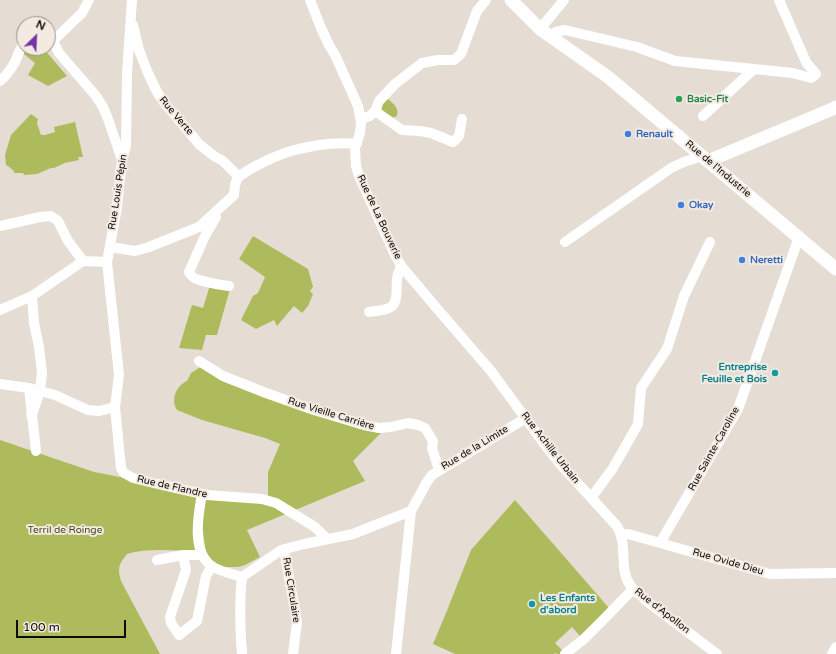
<!DOCTYPE html>
<meta charset="utf-8">
<style>
body{margin:0}
#map{position:relative;width:836px;height:654px;overflow:hidden;background:#e5ddd4;font-family:"Varela Round",sans-serif}
canvas{display:block}
.north{position:absolute;left:16px;top:16px;width:40px;height:40px;box-sizing:border-box;background:#f3eae1;border:1px solid #97918a;border-radius:50%;rotate:24deg;font-size:11px;font-weight:700;line-height:16px;text-align:center;color:#0e0b08}
.north::after{content:'';display:block;margin:auto;width:14px;height:18px;background:#7833a6;clip-path:polygon(50% 0,100% 100%,50% 72%,0 100%)}
.scale{position:absolute;left:16px;top:620px;width:110px;height:18px;box-sizing:border-box;border:2px solid #0e0b08;border-top:0;padding-left:5px;font-size:12px;line-height:14px;white-space:nowrap;color:#0e0b08;-webkit-text-stroke:3px #f3eae1;paint-order:stroke}
</style>
<div id="map">
<canvas width="836" height="654"></canvas>
<div class="north">N</div>
<div class="scale">100 m</div>
</div>
<script>
const ctx = document.querySelector('canvas').getContext('2d');
ctx.lineJoin = 'round';
function fillPath(path, color) { ctx.fillStyle = color; ctx.fill(path, 'evenodd'); }
function trace(path, color, width, dash) { ctx.strokeStyle = color; ctx.lineWidth = width; ctx.lineCap = dash ? 'butt' : 'round'; ctx.setLineDash(dash || []); ctx.stroke(path); }
function label(font, color, halo, rows, align = 'center') {
  ctx.font = font + ' "Varela Round",sans-serif'; ctx.lineWidth = 4; ctx.setLineDash([]); ctx.textBaseline = 'middle'; ctx.strokeStyle = halo; ctx.fillStyle = color; for (const [text, x, y, turn = 0] of rows) {
    ctx.save(); ctx.translate(x, y); ctx.rotate((+turn || 0) * Math.PI / 180); ctx.textAlign = isNaN(turn) ? turn : align; if (halo) ctx.strokeText(text, 0, 0); ctx.fillText(text, 0, 0); ctx.restore();
  }
}
fillPath(new Path2D(`
 M 24,48 L 44,48 L 44,49 L 67,76 L 48,86 L 28,75 L 35,63 L 20,51 Z
 M 388,99 C 394,104 399,108 397,116 L 392,118 C 383,112 376,108 388,99 Z
 M 31,114 L 38,119 L 37,123 L 41,135 L 45,135 L 55,132 L 54,127 L 75,122 L 83,157 L 78,157 L 79,160 L 65,163 L 54,168 L 51,168 L 37,174 L 24,175 L 23,173 L 14,173 L 14,171 C 11,169 10,167 6,165 L 5,155 L 11,135 Z
 M 253,236 L 308,269 L 313,287 L 310,291 L 313,294 L 308,306 L 302,313 L 294,306 L 277,326 L 274,320 L 256,329 L 241,320 L 253,296 L 258,293 L 265,277 L 239,259 Z
 M 210,285 L 230,289 L 217,335 L 206,335 L 202,350 L 179,348 L 192,305 L 203,308 Z
 M 205,364 L 217,374 L 384,430 L 353,461 L 365,481 L 247,530 L 260,557 L 245,565 L 238,567 L 223,567 L 213,562 L 206,554 L 200,509 L 204,552 C 179,551 150,547 127,554 C 119,564 117,568 121,581 L 160,654 L 0,654 L 0,440 L 94,472 L 162,485 L 268,501 L 268,472 L 280,444 L 265,438 L 202,420 L 177,410 C 170,399 177,385 187,381 L 191,373 Z
 M 515,500 L 609,608 L 580,636 L 572,627 L 555,643 L 563,651 L 560,654 L 557,654 L 555,653 L 554,654 L 455,654 L 433,644 L 446,613 L 471,550 Z`), '#aebb5d');
trace(new Path2D(`
 M 132,0 L 127,73 L 126,146 L 122,160 L 117,207 L 107,262 L 119,375 L 115,407 L 121,468 L 124,473 L 133,478 L 162,485 L 207,495 L 262,499 L 276,503 L 315,527 L 327,539
 M 310,0 L 321,28 L 329,45 L 336,57 L 358,106 L 361,122 L 360,133 L 355,148 L 356,166 L 359,176 L 395,255 L 402,267 L 440,312 L 491,371 L 548,449 L 562,466 L 616,525 C 629,543 618,568 630,585 C 633,590 639,594 644,598 L 645,600 L 717,654
 M 133,25 L 139,50 L 148,73 L 157,92 L 165,104 L 173,113 L 199,144 L 214,156 L 223,161 L 239,177
 M 540,29 L 564,0
 M 549,36 L 556,32 L 565,30 L 637,47 L 675,61 L 793,73 L 811,78 L 816,74 L 806,62 L 779,0
 M 48,41 L 53,41 L 82,13 L 89,0
 M 53,41 L 59,53 L 96,96 L 103,107 L 108,119 L 122,160
 M 0,81 C 6,76 11,69 15,62 C 18,56 19,49 24,44
 M 375,111 L 402,130 L 420,131 L 431,133 L 453,142 L 459,136 L 462,119
 M 703,116 L 754,69
 M 361,119 L 370,116 L 375,111 L 379,101 L 395,84 L 422,63 L 438,60 L 454,60 L 461,54 L 477,11 L 486,0
 M 216,217 L 205,236 L 189,272 C 190,273 190,274 191,275 C 194,281 221,285 229,286
 M 0,226 L 40,217 L 51,216 L 58,221 L 68,241 L 83,261
 M 565,242 L 671,168 L 684,162 L 702,156
 M 110,247 L 135,251 L 149,247 L 199,227 L 234,195 C 235,188 234,182 239,177 C 243,173 249,170 254,167 C 262,163 269,159 277,156 C 299,147 333,141 357,144
 M 0,310 L 32,296 L 83,261 L 107,262
 M 369,312 C 375,311 383,311 389,308 C 403,302 391,277 402,267
 M 199,361 L 223,376 L 266,393 L 314,410 L 364,425 L 379,428 L 391,427 L 408,423 L 418,425 L 425,428 L 433,441 L 432,448 L 439,470
 M 0,384 L 29,388 L 55,395 L 88,410 L 99,411 L 115,407
 M 29,388 L 36,451
 M 31,415 L 33,412 L 40,391 L 42,373 L 39,347 L 34,323 L 32,296
 M 202,494 C 198,516 191,553 213,567 C 222,572 232,574 242,577
 M 591,498 L 613,468 L 638,424 L 641,388 L 667,349 L 684,296 L 710,242
 M 621,534 L 628,534 L 660,543 L 770,574 L 836,573
 M 660,543 L 738,409 L 799,237
 M 284,550 L 297,622 L 293,654
 M 183,555 L 186,570 L 170,617 L 171,623 L 179,635 L 197,621 L 206,576 L 212,566
 M 157,560 L 183,555 L 201,555
 M 242,577 L 281,550 L 304,544 L 353,534 L 411,511
 M 242,654 C 240,628 239,603 242,577
 M 396,654 L 411,511 L 427,482 L 432,475 L 526,418
 M 565,654 L 584,639 L 605,618 L 633,589
 M 832,654 L 836,647`), '#fff', 10);
trace(new Path2D(`
 M 511,0 L 540,29 L 608,77 L 836,269
 M 708,161 L 830,110 L 836,107`), '#fff', 13);
for (const [x, y, r, color] of [
 [679,99,4,"#2e9e5b"],
 [628,134,4,"#3f7fe0"],
 [681,205,4,"#3f7fe0"],
 [742,260,4,"#3f7fe0"],
 [775,373,4,"#0f9aa8"],
 [532,604,4,"#0f9aa8"]
]) { const dot = new Path2D(); dot.arc(x, y, r, 0, 2 * Math.PI); ctx.fillStyle = color; ctx.fill(dot); trace(dot, '#f3eae1', 1.5); }
label('bold 10px', '#27864d', '#f3eae1', [
 ["Basic-Fit",687,99]
], 'left');
label('10px', '#0e0b08', '#f3eae1', [
 ["Rue Verte",176,116,50],
 ["Rue de l'Industrie",718,169,40],
 ["Rue Louis Pépin",118,192,-81],
 ["Rue de La Bouverie",379,217,65],
 ["Rue Vieille Carrière",331,414,17],
 ["Rue de la Limite",475,448,-31],
 ["Rue Achille Urbain",550,448,52],
 ["Rue Sainte-Caroline",714,449,-61],
 ["Rue de Flandre",172,487,13],
 ["Rue Ovide Dieu",728,562,16],
 ["Rue Circulaire",291,590,81],
 ["Rue d'Apollon",662,611,38]
]);
label('bold 10px', '#366cbe', '#f3eae1', [
 ["Renault",636,134],
 ["Okay",689,205],
 ["Neretti",750,260]
], 'left');
label('bold 10px', '#0d838f', '#f3eae1', [
 ["Entreprise",767,367],
 ["Feuille et Bois",767,379],
 ["Les Enfants",540,598,"left"],
 ["d'abord",540,610,"left"]
], 'right');
label('10px', '#41461d', '#f3eae1', [
 ["Terril de Roinge",65,530]
]);
</script>
